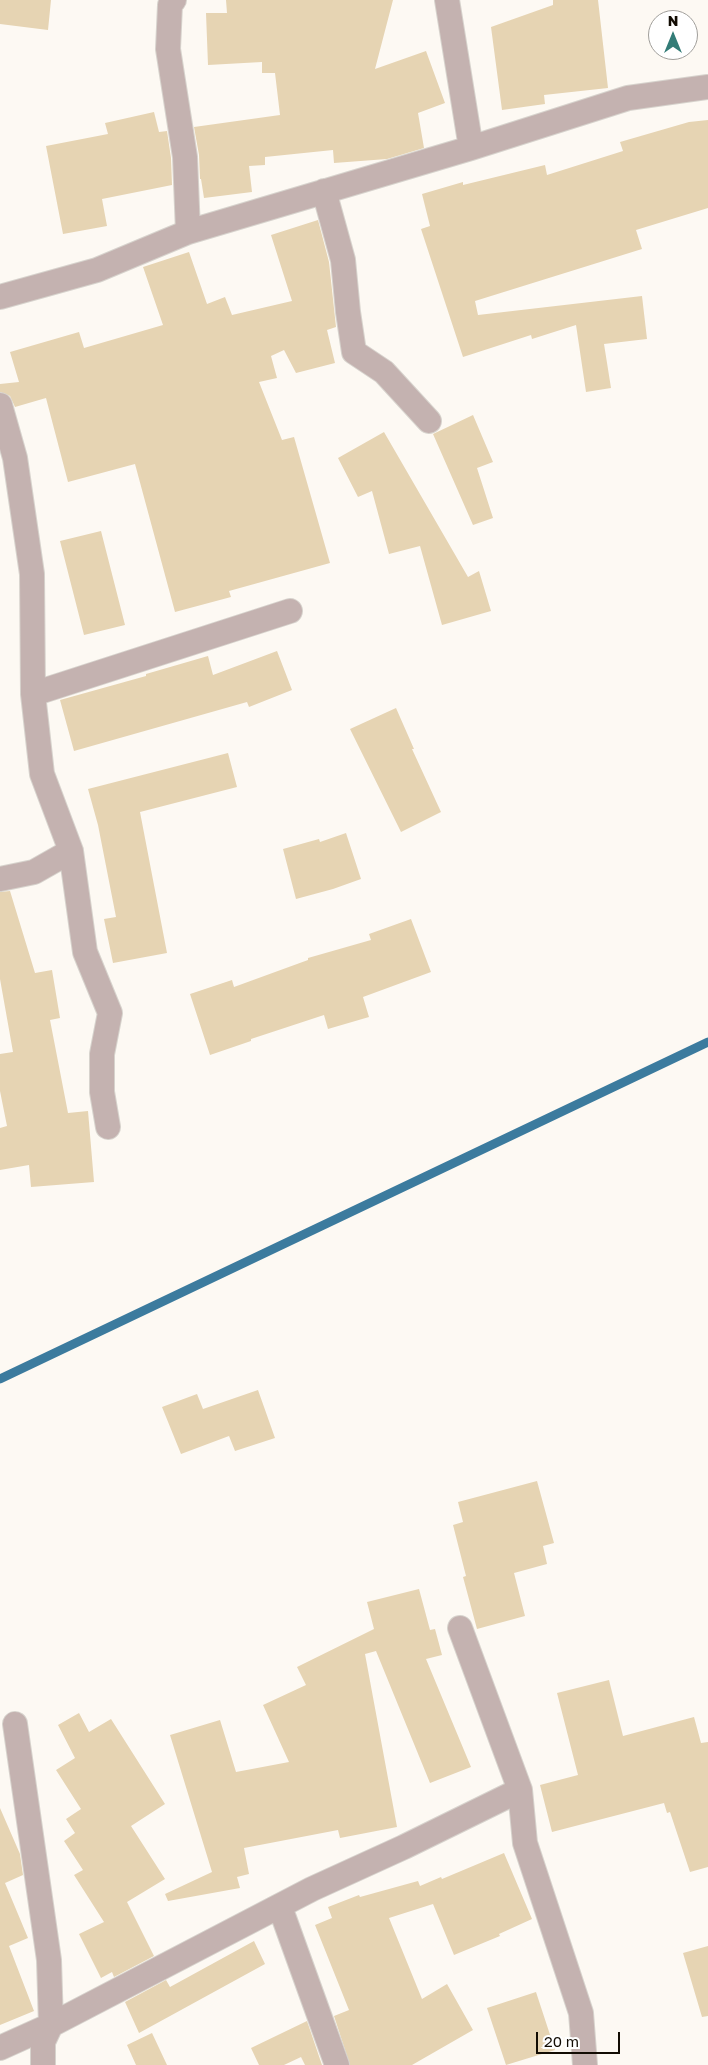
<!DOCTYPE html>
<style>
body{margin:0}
#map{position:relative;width:708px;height:2065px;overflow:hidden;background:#fdf9f3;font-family:"Golos Text",sans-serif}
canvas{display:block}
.north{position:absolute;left:648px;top:10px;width:50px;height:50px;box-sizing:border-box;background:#fff;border:1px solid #a09e9a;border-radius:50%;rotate:0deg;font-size:14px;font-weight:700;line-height:20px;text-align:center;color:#120c03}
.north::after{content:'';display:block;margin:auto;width:18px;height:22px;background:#337c77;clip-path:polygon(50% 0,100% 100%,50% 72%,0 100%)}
.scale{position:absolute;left:536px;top:2032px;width:84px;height:22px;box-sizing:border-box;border:2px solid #120c03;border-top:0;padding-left:6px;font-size:15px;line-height:18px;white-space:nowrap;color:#120c03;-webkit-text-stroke:4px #fff;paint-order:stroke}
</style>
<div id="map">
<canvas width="708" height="2065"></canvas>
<div class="north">N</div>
<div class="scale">20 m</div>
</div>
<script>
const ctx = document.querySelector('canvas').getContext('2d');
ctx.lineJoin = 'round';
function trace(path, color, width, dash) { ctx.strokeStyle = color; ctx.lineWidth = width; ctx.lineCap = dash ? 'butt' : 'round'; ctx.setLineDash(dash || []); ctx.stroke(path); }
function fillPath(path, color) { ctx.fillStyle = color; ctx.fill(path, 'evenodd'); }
trace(new Path2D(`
 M 0,1379 L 708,1042`), '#3c7b9e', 9);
fillPath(new Path2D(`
 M 0,0 L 51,0 L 48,30 L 0,24 Z
 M 226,0 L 393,0 L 375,69 L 426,51 L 445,103 L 418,113 L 424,148 L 387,159 L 334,163 L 333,150 L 265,157 L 265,165 L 249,166 L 252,192 L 204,198 L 201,179 L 200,179 L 199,155 L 194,127 L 280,115 L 275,73 L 262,73 L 262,62 L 208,65 L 206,13 L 227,13 Z
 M 553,0 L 598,0 L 608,88 L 544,95 L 545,104 L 502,110 L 491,27 L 553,5 Z
 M 154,112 L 159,132 L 167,131 L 171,158 L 172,185 L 102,199 L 107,226 L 63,234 L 46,146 L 108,134 L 105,123 Z
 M 708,120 L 708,208 L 636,230 L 642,249 L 475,301 L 478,315 L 642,296 L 647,339 L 604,344 L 611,388 L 586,392 L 576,325 L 532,339 L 531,335 L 463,357 L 421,229 L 430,226 L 422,194 L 463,182 L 463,185 L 545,165 L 547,175 L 623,151 L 620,142 L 689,122 Z
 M 318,220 L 329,262 L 336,327 L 327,330 L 335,363 L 296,373 L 284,350 L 271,356 L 277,378 L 259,382 L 282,440 L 294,437 L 330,563 L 229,591 L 231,597 L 175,612 L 135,464 L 68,482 L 46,398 L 15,407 L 10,396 L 0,392 L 0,384 L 19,382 L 10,352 L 79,332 L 84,348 L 163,325 L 143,267 L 189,252 L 207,304 L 225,297 L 232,315 L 292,301 L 271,235 Z
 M 473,415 L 493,462 L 477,468 L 493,518 L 473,525 L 433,434 Z
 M 384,432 L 468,577 L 479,571 L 491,611 L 442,625 L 420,546 L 389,554 L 372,491 L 358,497 L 338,458 Z
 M 101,531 L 125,625 L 84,635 L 60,541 Z
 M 277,651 L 292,690 L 249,707 L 247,702 L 74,751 L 60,700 L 146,676 L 146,674 L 208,656 L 213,675 Z
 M 396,708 L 414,749 L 412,749 L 441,812 L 401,832 L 350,729 Z
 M 228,753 L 237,787 L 140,812 L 167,953 L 113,963 L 104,919 L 116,917 L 98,825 L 88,789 Z
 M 346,833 L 361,879 L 333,889 L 296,899 L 283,849 L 319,839 L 320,842 Z
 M 10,891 L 35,973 L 52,970 L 60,1018 L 50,1020 L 68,1113 L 88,1111 L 94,1182 L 31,1187 L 29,1165 L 0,1170 L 0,1128 L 7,1126 L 0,1091 L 0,1054 L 13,1052 L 0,979 L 0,892 Z
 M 411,919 L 431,972 L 363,997 L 369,1017 L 328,1029 L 324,1015 L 251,1039 L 251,1041 L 210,1055 L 190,994 L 232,980 L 234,987 L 308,960 L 308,958 L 371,940 L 369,934 Z
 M 258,1390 L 275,1438 L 235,1451 L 229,1436 L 181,1454 L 162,1407 L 197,1394 L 203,1409 Z
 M 537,1481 L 554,1543 L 543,1546 L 547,1564 L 514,1573 L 525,1616 L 477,1629 L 463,1577 L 466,1576 L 453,1525 L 463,1522 L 458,1502 Z
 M 419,1589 L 430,1630 L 435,1629 L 442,1655 L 426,1659 L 471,1767 L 430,1783 L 376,1651 L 365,1654 L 397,1827 L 340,1838 L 338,1830 L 244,1848 L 249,1874 L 237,1877 L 240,1888 L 168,1901 L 165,1894 L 212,1872 L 170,1735 L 220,1720 L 236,1772 L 289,1762 L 263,1705 L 306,1685 L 297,1667 L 374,1629 L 367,1602 Z
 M 609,1680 L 623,1736 L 694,1717 L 701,1743 L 708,1742 L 708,1867 L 690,1872 L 670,1812 L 667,1813 L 664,1803 L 552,1832 L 540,1785 L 578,1775 L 557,1693 Z
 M 79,1713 L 89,1732 L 111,1719 L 165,1804 L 131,1826 L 165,1879 L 127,1902 L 154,1956 L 114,1977 L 112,1972 L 101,1978 L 79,1934 L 104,1922 L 74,1875 L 83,1870 L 64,1841 L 75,1833 L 66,1819 L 81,1809 L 56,1770 L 75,1758 L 58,1725 Z
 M 0,1808 L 20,1854 L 23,1875 L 5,1883 L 28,1938 L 9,1946 L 34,2011 L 0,2025 Z
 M 504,1853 L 532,1919 L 499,1934 L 500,1936 L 454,1955 L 433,1904 L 389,1918 L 422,1999 L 447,1984 L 473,2030 L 412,2065 L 350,2065 L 334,2016 L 349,2010 L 315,1925 L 332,1918 L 328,1907 L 359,1895 L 360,1897 L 418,1881 L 420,1886 L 441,1877 L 442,1879 Z
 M 254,1941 L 265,1964 L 139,2033 L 125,2002 L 166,1980 L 170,1987 Z
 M 708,1946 L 708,2016 L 702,2017 L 683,1953 Z
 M 536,1992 L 555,2050 L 506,2065 L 487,2008 Z
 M 307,2021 L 322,2065 L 305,2065 L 301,2057 L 284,2065 L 259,2065 L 251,2048 Z
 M 152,2033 L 167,2065 L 136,2065 L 127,2045 Z`), '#e6d4b3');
const street = new Path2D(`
 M 174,0 L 170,5 L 168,49 L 185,157 L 188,232
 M 447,0 L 471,148
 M 324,191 L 343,260 L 348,312 L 354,352 L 384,372 L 429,421
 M 0,297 L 97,270 L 188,232 L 471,148 L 628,98 L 708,87
 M 0,405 L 15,458 L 32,574 L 33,694 L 42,774 L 71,851 L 85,952 L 110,1013 L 102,1054 L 102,1092 L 108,1127
 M 33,694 L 290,611
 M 0,879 L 34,872 L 71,851
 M 460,1628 L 520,1790 L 525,1843 L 581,2013 L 585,2065
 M 15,1724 L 49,1960 L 51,2025 L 43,2042 L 43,2065
 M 280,1907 L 337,2065
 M 0,2048 L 51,2025 L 312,1889 L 404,1847 L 520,1790`);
trace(street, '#d7d3cd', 26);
trace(street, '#c4b2b0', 24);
</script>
